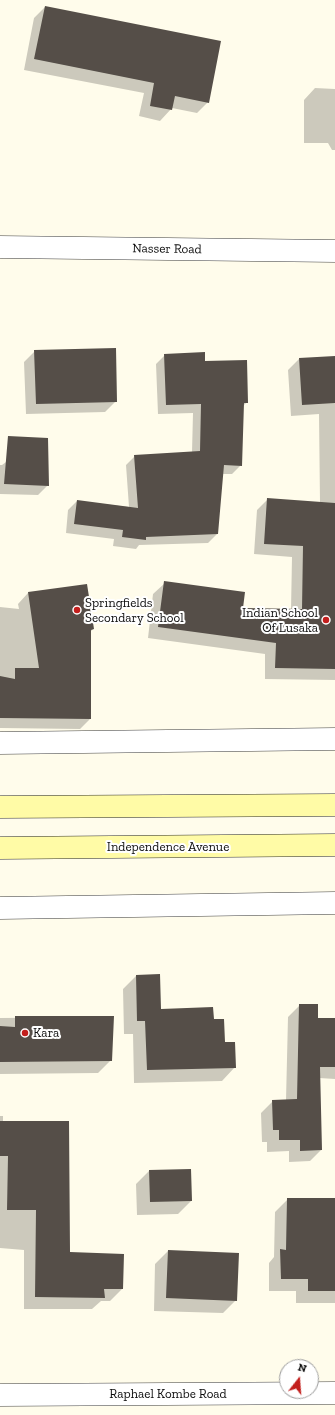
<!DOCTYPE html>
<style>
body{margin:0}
#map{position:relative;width:335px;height:1415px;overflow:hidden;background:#fffceb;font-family:"Zilla Slab",serif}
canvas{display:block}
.north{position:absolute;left:279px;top:1359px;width:40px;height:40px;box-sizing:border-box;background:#fff;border:1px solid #9e9e9e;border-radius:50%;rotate:17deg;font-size:11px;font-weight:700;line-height:16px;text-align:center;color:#0c0c0c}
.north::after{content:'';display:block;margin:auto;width:14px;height:18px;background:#c31f1d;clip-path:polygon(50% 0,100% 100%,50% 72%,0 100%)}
</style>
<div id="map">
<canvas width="335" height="1415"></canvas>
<div class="north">N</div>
</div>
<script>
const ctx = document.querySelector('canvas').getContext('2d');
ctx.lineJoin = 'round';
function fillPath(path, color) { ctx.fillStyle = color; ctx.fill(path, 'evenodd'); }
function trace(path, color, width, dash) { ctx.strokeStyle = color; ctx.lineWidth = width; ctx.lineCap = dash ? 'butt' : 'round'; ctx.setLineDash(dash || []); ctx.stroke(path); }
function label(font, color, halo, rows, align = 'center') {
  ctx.font = font + ' "Zilla Slab",serif'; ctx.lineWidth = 4; ctx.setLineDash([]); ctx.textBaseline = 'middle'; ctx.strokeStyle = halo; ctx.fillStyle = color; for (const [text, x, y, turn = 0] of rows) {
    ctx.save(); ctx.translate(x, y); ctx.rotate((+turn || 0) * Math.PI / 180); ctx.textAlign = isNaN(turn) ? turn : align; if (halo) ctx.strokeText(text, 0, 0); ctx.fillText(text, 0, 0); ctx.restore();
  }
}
fillPath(new Path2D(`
 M 45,7 L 208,102 L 197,113 L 172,108 L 160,121 L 139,116 L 144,93 L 24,70 L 34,18 Z
 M 315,88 L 335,89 L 335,150 L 332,150 L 328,143 L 304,143 L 304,100 Z
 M 35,351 L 116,401 L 105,412 L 26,414 L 24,362 Z
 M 165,355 L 204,362 L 247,402 L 243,406 L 241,465 L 232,474 L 222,474 L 217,534 L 208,543 L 139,545 L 136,549 L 113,546 L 114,539 L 66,533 L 68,510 L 77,501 L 129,507 L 126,465 L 135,456 L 192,452 L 193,413 L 158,414 L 156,364 Z
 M 335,357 L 335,680 L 265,679 L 265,654 L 148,638 L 153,594 L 165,583 L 242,609 L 291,610 L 292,557 L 254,554 L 257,510 L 268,499 L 320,503 L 319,414 L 291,416 L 288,370 L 299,359 Z
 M 6,462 L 48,485 L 38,495 L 0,494 L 0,465 L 2,465 Z
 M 28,593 L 93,629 L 90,632 L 90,719 L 80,729 L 0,728 L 0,607 L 19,609 L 18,604 Z
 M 159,975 L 160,1010 L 224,1043 L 235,1067 L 222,1081 L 134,1083 L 133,1034 L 124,1034 L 123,989 L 136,976 Z
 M 300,1005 L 317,1019 L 335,1019 L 335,1079 L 319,1078 L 321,1150 L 310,1161 L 289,1162 L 289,1151 L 267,1152 L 267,1142 L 262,1142 L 261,1113 L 273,1101 L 286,1100 L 288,1017 Z
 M 113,1017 L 111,1060 L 98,1073 L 0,1074 L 0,1018 Z
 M 0,1116 L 3,1116 L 3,1122 L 69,1253 L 122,1289 L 110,1301 L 101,1301 L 92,1309 L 24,1309 L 24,1250 L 0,1248 Z
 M 149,1171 L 191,1201 L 178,1214 L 137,1215 L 136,1184 Z
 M 288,1199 L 335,1199 L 335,1303 L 296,1303 L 296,1291 L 269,1291 L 269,1263 L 274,1257 L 275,1212 Z
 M 168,1251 L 236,1300 L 223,1313 L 154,1311 L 155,1264 Z`), '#0003');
fillPath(new Path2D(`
 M 45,6 L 221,41 L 209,103 L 175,96 L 172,110 L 150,106 L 154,83 L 34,59 Z
 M 116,348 L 117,402 L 36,404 L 34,350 Z
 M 205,352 L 205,361 L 247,360 L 248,403 L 244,403 L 242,466 L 224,465 L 218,534 L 146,537 L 146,540 L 122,537 L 123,530 L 74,524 L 77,500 L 138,508 L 134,455 L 200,451 L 201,404 L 166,405 L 164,354 Z
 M 335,356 L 335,403 L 302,405 L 299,358 Z
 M 8,436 L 48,438 L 49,486 L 4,484 Z
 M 267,498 L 335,503 L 335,669 L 275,668 L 276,643 L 158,627 L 164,581 L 245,592 L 243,608 L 302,609 L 303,546 L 264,544 Z
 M 87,584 L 94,629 L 91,630 L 91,719 L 0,718 L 0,676 L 15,679 L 15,668 L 39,668 L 28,592 Z
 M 160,974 L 161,1009 L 213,1007 L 214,1019 L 224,1019 L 225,1042 L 235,1042 L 236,1068 L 147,1070 L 145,1021 L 137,1021 L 136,975 Z
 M 299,1004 L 318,1004 L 318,1018 L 335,1018 L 335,1067 L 320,1067 L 322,1150 L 300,1151 L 300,1140 L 279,1140 L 279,1130 L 273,1130 L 272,1100 L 297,1099 Z
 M 15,1016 L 114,1016 L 112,1061 L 0,1062 L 0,1026 L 15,1027 Z
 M 0,1121 L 69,1121 L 70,1252 L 124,1254 L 123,1289 L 104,1289 L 105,1298 L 35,1297 L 36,1210 L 7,1210 L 8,1156 L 0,1156 Z
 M 191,1169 L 192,1201 L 150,1202 L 149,1170 Z
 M 287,1198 L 335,1198 L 335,1291 L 308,1291 L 308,1279 L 281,1279 L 280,1249 L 286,1250 Z
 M 168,1250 L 239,1253 L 237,1301 L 166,1298 Z`), '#554e48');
const street = new Path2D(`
 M 0,247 L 335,251
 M 0,743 L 335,739
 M 0,908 L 335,903
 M 0,1395 L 335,1393`);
const secondary = new Path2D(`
 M 0,807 L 335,805
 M 0,848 L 335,845`);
trace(street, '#3f3f3f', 23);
trace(secondary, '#2e2e2e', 23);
trace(street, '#fff', 22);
trace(secondary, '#fffba6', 22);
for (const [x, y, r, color] of [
 [77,610,4,"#c31f1d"],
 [326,620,4,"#c31f1d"],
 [25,1033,4,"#c31f1d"]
]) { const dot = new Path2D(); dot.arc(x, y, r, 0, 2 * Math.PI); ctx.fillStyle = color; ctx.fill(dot); trace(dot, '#fff', 1.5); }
label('13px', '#0c0c0c', '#fff', [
 ["Nasser Road",167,249,1],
 ["Independence Avenue",168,847],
 ["Raphael Kombe Road",168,1394]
]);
label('13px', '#0c0c0c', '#fff', [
 ["Springfields",85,603],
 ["Secondary School",85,618],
 ["Indian School",318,613,"right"],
 ["Of Lusaka",318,628,"right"],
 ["Kara",33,1033]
], 'left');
</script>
